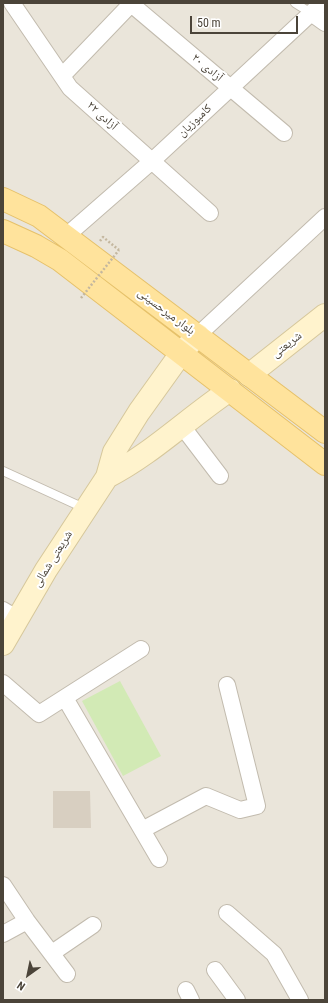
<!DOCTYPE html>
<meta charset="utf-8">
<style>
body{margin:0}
#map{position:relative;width:328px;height:1003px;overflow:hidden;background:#f6f3ec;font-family:"Roboto Condensed",sans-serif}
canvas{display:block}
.frame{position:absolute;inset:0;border:4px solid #4b4439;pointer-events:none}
.north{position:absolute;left:8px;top:955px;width:40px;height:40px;-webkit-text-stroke:3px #fff;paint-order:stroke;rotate:213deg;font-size:11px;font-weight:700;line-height:16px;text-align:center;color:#4b4439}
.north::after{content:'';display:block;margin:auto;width:14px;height:18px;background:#4b4439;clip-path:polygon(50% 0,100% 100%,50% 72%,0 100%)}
.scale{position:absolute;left:190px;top:16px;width:108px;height:18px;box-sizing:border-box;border:2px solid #4b4439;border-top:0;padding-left:5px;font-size:12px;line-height:14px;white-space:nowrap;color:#4b4439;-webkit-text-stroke:3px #fff;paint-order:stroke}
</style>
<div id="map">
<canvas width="328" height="1003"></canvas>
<div class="frame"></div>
<div class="north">N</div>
<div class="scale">50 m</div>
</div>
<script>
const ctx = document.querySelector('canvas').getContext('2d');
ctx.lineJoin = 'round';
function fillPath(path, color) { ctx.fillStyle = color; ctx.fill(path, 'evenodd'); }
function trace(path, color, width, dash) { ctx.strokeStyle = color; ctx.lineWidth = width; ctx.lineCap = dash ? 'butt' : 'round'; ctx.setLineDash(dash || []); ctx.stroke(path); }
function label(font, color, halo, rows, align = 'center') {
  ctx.font = font + ' "Roboto Condensed","Noto Naskh Arabic",sans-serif'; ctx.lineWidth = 4; ctx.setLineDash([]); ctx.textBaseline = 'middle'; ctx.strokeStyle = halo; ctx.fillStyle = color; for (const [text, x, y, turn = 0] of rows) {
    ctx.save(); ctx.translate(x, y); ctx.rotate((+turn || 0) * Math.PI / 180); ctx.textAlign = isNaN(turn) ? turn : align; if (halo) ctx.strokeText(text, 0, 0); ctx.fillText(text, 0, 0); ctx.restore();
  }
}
fillPath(new Path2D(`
 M 3,3 L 325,3 L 325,1000 L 3,1000 Z`), '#eae5da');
fillPath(new Path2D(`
 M 120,681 L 161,756 L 123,776 L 82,701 Z`), '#d2eab5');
fillPath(new Path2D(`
 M 53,791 L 90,791 L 91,828 L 53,828 Z`), '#d8cfc1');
const lane = new Path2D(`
 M 295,3 L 311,13
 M 3,471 L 84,508`);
const street = new Path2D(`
 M 12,3 L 70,88 L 210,213
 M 130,3 L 284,133
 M 311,13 L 325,23
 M 62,76 L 131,4
 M 65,237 L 152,161 L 322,3
 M 198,335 L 325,217
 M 182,426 L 220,476
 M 3,610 L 18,619
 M 3,683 L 39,714 L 141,649
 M 65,698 L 159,859
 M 142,830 L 206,796 L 240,810 L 257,806 L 227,685
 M 3,885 L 27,921 L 67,974
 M 227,913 L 274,954 L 300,1000
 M 3,934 L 27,921
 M 52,953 L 93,925
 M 215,970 L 237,1000
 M 186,990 L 191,1000`);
const secondary = new Path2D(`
 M 249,375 L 325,315
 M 107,477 C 152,454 188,418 230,390
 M 3,644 L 46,570 L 107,477 L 114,452 L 139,412 L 182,352 L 198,335`);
const primary = new Path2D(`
 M 3,199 L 39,216 L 325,432
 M 3,231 L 36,246 L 60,260 L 325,464`);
trace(lane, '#c2bbae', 10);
trace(street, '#c2bbae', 18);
trace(secondary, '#d6c79b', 24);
trace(primary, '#e6c16a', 24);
trace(new Path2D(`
 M 100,241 L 103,237 L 119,250`), '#c4b79f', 2.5, [2, 2]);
trace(lane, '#fff', 8);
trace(street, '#fff', 16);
trace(secondary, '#fff3cd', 22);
trace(primary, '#ffe39c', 22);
trace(new Path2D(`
 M 81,298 L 119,250`), '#c4b79f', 2.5, [2, 2]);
label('12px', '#4b4439', '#fff', [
 ["آزادی ۲۰",207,68,40],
 ["آزادی ۲۲",102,116,42],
 ["کامبوزیان",195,121,-43],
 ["بلوار میرحسینی",166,312,37],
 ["شریعتی",287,345,-38],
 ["شریعتی شمالی",53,559,-58]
]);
</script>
